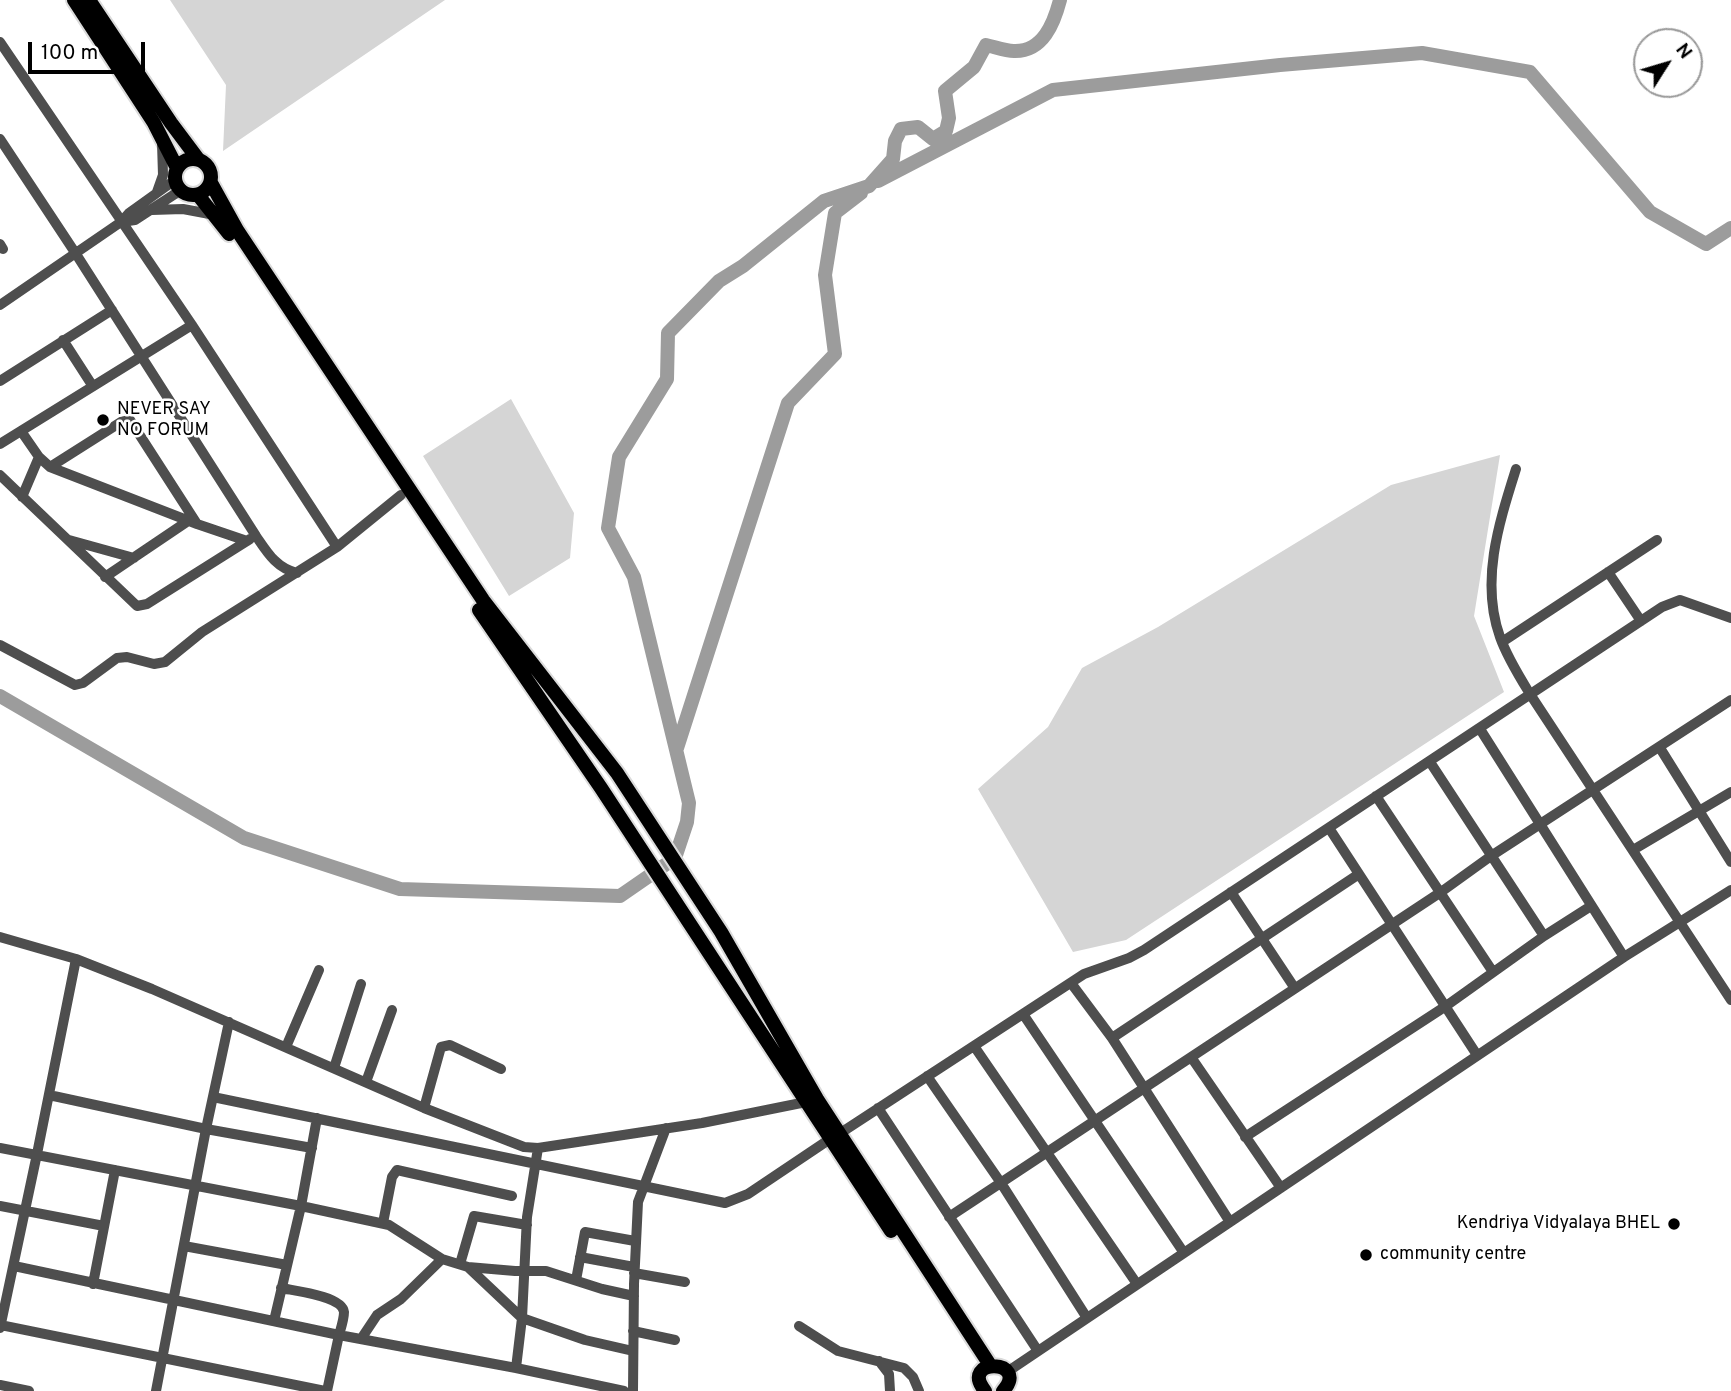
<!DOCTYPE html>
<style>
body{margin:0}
#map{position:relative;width:1731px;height:1391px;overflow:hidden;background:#fff;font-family:Overpass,sans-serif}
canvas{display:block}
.north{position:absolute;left:1633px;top:28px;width:70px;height:70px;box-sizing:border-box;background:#fff;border:2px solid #999;border-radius:50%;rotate:53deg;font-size:19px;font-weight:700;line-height:28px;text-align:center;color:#000}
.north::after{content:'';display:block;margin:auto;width:24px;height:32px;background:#000;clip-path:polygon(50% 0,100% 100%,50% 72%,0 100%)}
.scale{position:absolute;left:28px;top:42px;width:117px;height:32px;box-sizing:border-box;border:4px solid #000;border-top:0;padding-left:9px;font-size:21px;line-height:24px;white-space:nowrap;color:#000;-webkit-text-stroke:5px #fff;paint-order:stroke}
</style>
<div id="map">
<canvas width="1731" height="1391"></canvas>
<div class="north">N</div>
<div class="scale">100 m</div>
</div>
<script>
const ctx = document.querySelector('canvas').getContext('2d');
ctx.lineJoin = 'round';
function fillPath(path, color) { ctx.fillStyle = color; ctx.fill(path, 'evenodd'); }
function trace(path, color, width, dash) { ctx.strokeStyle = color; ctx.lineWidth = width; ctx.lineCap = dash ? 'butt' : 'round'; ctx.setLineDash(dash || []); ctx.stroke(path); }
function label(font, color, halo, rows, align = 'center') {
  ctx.font = font + ' Overpass,sans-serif'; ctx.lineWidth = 5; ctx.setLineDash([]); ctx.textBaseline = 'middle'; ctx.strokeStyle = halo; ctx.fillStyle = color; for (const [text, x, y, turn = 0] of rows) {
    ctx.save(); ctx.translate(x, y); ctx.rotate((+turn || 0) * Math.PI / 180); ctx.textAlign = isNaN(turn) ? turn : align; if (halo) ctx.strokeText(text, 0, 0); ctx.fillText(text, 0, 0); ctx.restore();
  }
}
fillPath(new Path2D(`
 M 170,0 L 445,0 L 223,151 L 226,85 Z
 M 511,399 L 574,513 L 570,558 L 509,596 L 423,456 Z
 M 1500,455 L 1474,616 L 1504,692 L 1126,940 L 1073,952 L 978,789 L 1048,727 L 1082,668 L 1158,627 L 1391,485 Z`), '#d5d5d5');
trace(new Path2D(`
 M 878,181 L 1053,90 L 1280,65 L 1422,53 L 1530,72 L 1650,212 L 1706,244 L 1731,228
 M 0,696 L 244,838 L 400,889 L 620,896 L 675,858 L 687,822 L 689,803 L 634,577 L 608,528 L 619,457 L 667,379 L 668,333 L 719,281 L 743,266 L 824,201 L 869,186 L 893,159 L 895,141 L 901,129 L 918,127 L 933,139 L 946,131 L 949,118 L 945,91 L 974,67 L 986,45 C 995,47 1005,51 1014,51 C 1043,52 1054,23 1060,0
 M 677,748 L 788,403 L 835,354 L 825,275 L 835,213 L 861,193`), '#9c9c9c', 14);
const major = new Path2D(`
 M 74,0 L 154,123 L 177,168
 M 89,0 L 171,123 L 198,159
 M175 177a18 18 0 1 1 36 0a18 18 0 1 1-36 0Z
 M 211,183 L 237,230 L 483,600 L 617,773 L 721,932 L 817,1099 L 990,1365
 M 198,195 L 229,234
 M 479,610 L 601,788 L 891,1231
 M 985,1391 C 958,1357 1031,1359 1003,1391`);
trace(major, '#dbdbdb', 18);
trace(new Path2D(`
 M 0,42 L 192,325 L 337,547
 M 0,139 L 76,254 L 256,536 C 267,552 276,568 297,573
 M 157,192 L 163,175 L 162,143
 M 152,210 L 183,209 L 215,215
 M 121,222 L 135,220 L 181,190
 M 0,244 L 3,249
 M 0,305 L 121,222 L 129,213 L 175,180
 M 63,340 L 92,385
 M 0,381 L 112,310
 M 21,431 L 39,457 L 50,467 L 197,524 L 247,541 L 250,539
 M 0,444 L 192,325
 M 50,467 L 121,422 L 130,420 L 197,524
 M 1516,469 C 1499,523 1480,581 1500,637 C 1507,657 1519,676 1530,694 L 1731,1000
 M 0,475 L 137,606 L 147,604 L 247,541
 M 22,497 L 39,457
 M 69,540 L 134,558
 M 1608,572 L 1641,621
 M 105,577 L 188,521
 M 1502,642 L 1657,540
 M 0,645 L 75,685 L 83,683 L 117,658 L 127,657 L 154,664 L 165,662 L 202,632 L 337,547 L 401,495
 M 1480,729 L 1624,957
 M 1660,748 L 1731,862
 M 1430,762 L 1544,936
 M 1376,796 L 1493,972
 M 1329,828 L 1477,1055
 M 1633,850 L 1731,792
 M 1231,892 L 1294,987
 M 0,937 L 76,959 L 152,989 L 424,1108 L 524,1147 L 538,1148 L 702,1123 L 811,1101
 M 1071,983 L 1112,1038 L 1230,1222
 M 1023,1014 L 1184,1253
 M 1112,1038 L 1359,874
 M 974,1046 L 1137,1284
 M 286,1047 L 319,970
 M 1191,1057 L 1281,1188
 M 334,1068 L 361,984
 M 927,1076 L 1001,1183 L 1087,1318
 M 366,1082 L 392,1010
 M 49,1095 L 206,1129 L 312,1148
 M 213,1097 L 725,1203 L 748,1194 L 830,1139
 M 424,1108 L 441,1047 L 450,1045 L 501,1069
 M 878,1108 L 1038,1351
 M 317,1118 L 301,1206 L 389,1225 L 442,1259 L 468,1267 L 515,1271 L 546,1271 L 602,1289 L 634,1296
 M 839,1134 L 1084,974 L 1129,958 L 1144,950 L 1662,607 L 1680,600 L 1731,618
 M 1245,1137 L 1446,1006 L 1544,936 L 1591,906
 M 0,1148 L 301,1206 L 274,1321
 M 0,1206 L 104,1226
 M 949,1217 L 1441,892 L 1491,856 L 1731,700
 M 383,1223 L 392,1177 L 397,1170 L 512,1196
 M 184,1246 L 287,1265
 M 580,1257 L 634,1267
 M 460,1264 L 474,1216 L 527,1225
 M 14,1266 L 339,1335 L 327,1391
 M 468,1267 L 522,1318 L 585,1340 L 633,1351
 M 634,1273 L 685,1282
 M 576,1280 L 585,1232 L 635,1241
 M 93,1284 L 115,1170
 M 281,1288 C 295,1291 342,1296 344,1312 C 344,1319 341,1328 339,1335 L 516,1368 L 624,1391
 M 0,1325 L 325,1391
 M 799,1326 L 838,1351 L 904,1368 L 913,1377 L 919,1391
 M 0,1328 L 37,1154 L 76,959
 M 633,1331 L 675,1340
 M 361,1339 L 377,1315 L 401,1299 L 442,1259
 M 879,1361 L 889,1374 L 890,1391
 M 516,1368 L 522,1318 L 527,1217 L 538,1148
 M 1007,1372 L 1624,957 L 1731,890
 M 0,1385 L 29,1391
 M 156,1391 L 206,1129 L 229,1022
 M 633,1391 L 634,1284 L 638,1202 L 666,1128`), '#4e4e4e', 10);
trace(major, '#000', 14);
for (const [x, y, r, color] of [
 [103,420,7,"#000"],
 [1674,1224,7,"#000"],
 [1366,1255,7,"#000"]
]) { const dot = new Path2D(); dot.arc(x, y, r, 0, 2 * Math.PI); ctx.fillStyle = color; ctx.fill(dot); trace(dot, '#fff', 2.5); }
label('18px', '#000', '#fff', [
 ["NEVER SAY",117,410],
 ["NO FORUM",117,431],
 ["Kendriya Vidyalaya BHEL",1660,1224,"right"],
 ["community centre",1380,1255]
], 'left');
</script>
